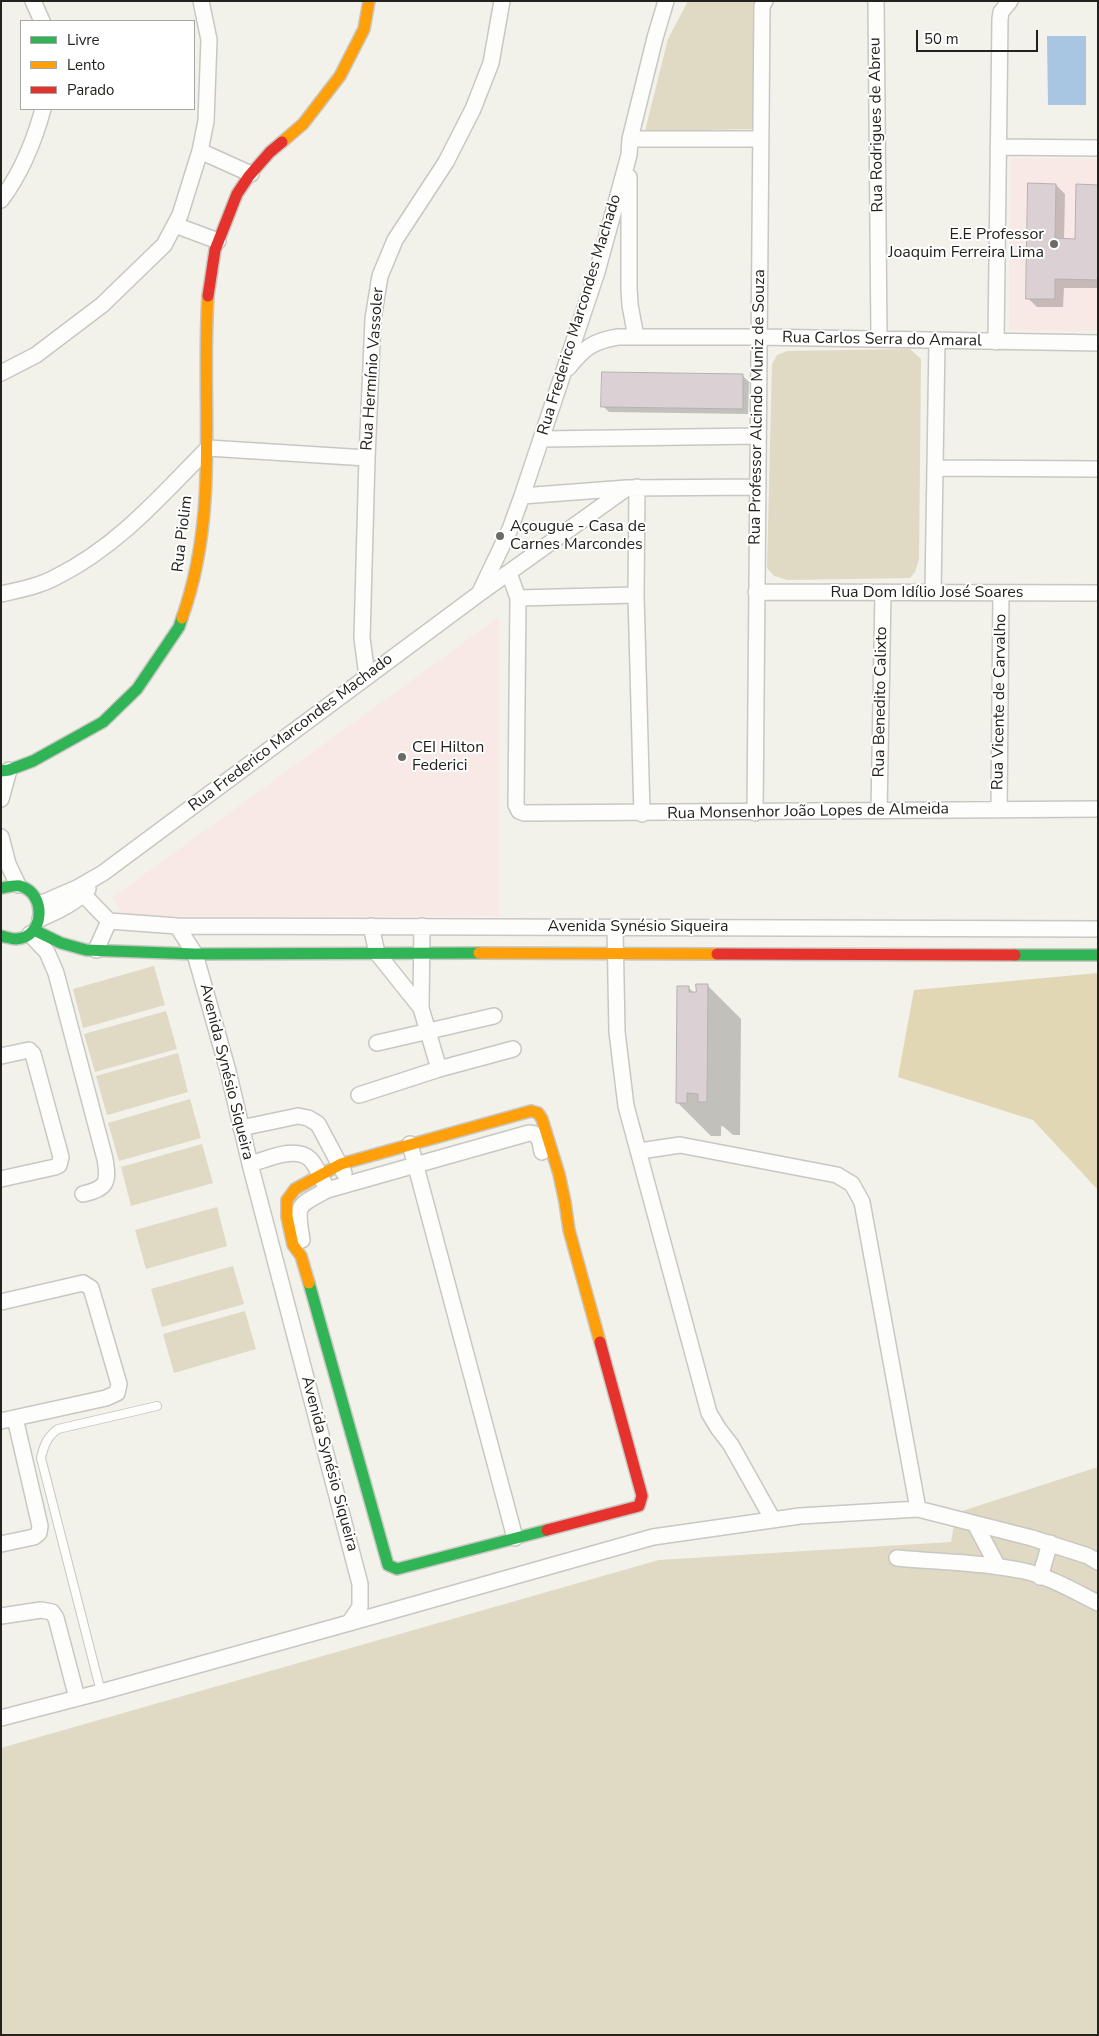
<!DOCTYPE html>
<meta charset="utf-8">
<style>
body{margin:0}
#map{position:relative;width:1099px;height:2036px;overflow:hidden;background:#f2f1ea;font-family:"Nunito Sans",sans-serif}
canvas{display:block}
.frame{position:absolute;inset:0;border:2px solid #23221e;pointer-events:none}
.legend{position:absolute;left:20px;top:20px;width:175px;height:90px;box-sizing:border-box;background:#fff;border:1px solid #a7a7a5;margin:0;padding:6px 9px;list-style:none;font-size:15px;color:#23221e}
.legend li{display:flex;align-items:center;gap:10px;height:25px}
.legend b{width:25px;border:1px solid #a7a7a5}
.scale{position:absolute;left:916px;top:30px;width:122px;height:22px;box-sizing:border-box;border:2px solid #23221e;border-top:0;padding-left:6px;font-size:15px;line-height:18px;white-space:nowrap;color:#23221e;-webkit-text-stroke:4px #fff;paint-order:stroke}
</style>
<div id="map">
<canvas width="1099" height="2036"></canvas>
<div class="frame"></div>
<ul class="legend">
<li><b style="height:6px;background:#30b455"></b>Livre</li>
<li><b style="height:6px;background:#ff9f0a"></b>Lento</li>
<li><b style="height:6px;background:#e5322d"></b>Parado</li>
</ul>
<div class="scale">50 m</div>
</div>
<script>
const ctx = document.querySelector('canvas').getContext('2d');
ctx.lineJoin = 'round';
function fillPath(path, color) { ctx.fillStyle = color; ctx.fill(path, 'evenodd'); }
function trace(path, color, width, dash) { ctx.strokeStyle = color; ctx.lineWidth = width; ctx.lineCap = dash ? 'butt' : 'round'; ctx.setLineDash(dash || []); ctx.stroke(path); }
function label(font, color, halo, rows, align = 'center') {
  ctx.font = font + ' "Nunito Sans",sans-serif'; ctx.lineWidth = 4; ctx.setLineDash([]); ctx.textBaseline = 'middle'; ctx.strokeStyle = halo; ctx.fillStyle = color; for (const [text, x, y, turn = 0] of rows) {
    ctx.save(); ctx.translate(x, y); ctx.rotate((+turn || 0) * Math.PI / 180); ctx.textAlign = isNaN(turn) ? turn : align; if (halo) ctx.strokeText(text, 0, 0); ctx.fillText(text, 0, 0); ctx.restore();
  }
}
fillPath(new Path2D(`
 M 1011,158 L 1098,159 L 1098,331 L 1009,330 Z
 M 499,617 L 499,916 L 125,916 L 112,898 Z`), '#f8e8e6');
fillPath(new Path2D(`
 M 688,1 L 755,1 L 755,129 L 645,131 L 668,39 Z
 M 910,349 L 921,359 L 919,559 L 915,572 L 910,578 L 788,580 L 774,576 L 767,568 L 772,364 L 777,355 L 787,351 Z
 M 154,966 L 165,1005 L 83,1028 L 73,989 Z
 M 166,1011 L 177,1049 L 95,1072 L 84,1034 Z
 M 178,1053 L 188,1092 L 107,1115 L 96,1076 Z
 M 190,1099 L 201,1138 L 119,1161 L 108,1123 Z
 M 202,1144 L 213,1183 L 131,1206 L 121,1167 Z
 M 217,1207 L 227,1246 L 146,1269 L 135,1230 Z
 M 233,1266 L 244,1304 L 162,1327 L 151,1289 Z
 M 245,1311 L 256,1349 L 174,1373 L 163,1334 Z
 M 1098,1467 L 1098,2035 L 1,2035 L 1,1748 L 659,1560 L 951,1542 L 956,1513 Z`), '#e0d9c4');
fillPath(new Path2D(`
 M 1098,973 L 1098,1190 L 1033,1120 L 898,1077 L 914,990 Z`), '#e2d7b5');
fillPath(new Path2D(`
 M 1047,36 L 1086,36 L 1086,105 L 1048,105 Z`), '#a8c6e2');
fillPath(new Path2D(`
 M 1056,185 L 1065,194 L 1064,240 L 1077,240 L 1098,186 L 1098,288 L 1064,288 L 1063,307 L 1037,307 L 1028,298 Z
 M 743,376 L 749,382 L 748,414 L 609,412 L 603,406 Z
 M 707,985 L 741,1019 L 740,1135 L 733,1135 L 724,1127 L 721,1126 L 721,1136 L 711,1136 L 677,1102 L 688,987 L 694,993 L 698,993 Z`), '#0003');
const building = new Path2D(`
 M 1028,183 L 1056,184 L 1055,238 L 1075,239 L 1076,184 L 1098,185 L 1098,280 L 1055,279 L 1055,299 L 1026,299 Z
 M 602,372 L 743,374 L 743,409 L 601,407 Z
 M 696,984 L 708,984 L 707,1102 L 698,1102 L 698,1094 L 687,1093 L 687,1103 L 676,1103 L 677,986 L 689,986 L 689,992 L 696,992 Z`);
fillPath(building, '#dbd0d3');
trace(building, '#b4b2b0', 1);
const lane = new Path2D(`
 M 101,1692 L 41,1458 C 44,1445 47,1437 58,1429 L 157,1406`);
const street = new Path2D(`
 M 33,1 L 42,21
 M 876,1 L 879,339
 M 630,139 L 760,139
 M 998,147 L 1098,148
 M 200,151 L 251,174
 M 629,177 L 629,288 L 630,305 L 636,337
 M 1,200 C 22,172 34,142 43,109
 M 175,225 L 218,241
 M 996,342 L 1000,19 L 1001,12 L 1010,1
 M 568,368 C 584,348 593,341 618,337 L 759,337 L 1098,343
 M 1,373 L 36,355 L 102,305 L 164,245 L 180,215 L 200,151 L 206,121 L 209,40 L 201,1
 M 542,439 L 758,436
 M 935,468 L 1098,469
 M 637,487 L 636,595 L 642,814
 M 522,496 L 627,488 L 758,487
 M 509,573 L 518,598 L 516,805 L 519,811 L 524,813 L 1098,809
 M 480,592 L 510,529 L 522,496 L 597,272 L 629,155 L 630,139 L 655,38 L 666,1
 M 756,592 L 1098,593
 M 933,593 L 937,340
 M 1,594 C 19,590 40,586 56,577 C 117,547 161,496 208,448 L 367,458
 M 518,598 L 636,595
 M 367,676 L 362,638 L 367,458 L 373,319 L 380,276 L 395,240 L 446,162 L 473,109 L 491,63 L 502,1
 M 1,799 L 9,770
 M 999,810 L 1001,593
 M 879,811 L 883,593
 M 755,813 L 762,6 L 765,1
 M 1,837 L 8,864 L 18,885
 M 77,888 L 109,921 L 177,926 L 1098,929
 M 40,904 L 77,888 L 103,873 L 480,593 L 627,488
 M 40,919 C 57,911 76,903 88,889
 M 371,926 L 377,953 L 421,1008
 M 422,926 L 421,1008 L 439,1069
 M 615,927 L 617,1032 L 626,1106 L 709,1413 L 718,1428 L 731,1445 L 773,1520
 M 30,934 L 47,952 L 56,973 L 105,1159 C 109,1183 107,1188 83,1194
 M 96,950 L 109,921
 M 377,1043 L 494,1016
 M 1,1056 L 29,1050 L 33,1054 L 61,1157 L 59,1165 L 55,1167 L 1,1179
 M 359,1095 L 439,1069 L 513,1049
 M 241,1128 L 298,1116 L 308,1118 L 318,1124 L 344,1173
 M 410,1144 L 515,1538
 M 640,1151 L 680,1145 L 837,1175 L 852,1184 L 862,1202 L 918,1509
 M 250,1164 C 266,1160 295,1145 310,1159 C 316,1165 320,1176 324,1183
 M 302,1240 C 296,1204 296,1207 327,1190 L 529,1133 C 540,1133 540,1143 542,1152
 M 1,1302 L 83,1283 L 91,1288 L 119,1384 L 117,1393 L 106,1398 L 1,1421
 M 975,1524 L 998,1567
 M 1,1544 L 34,1537 L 39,1533 L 40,1526 L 15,1418
 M 897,1558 C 938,1562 982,1562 1024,1571 C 1050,1577 1074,1591 1098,1603
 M 1040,1577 L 1050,1543
 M 1,1616 L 41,1610 L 52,1612 L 56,1618 L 77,1698
 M 349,1623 L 653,1537 L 800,1516 L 918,1509 L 1032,1538 L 1088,1556 L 1098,1562
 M 1,1718 L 101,1692 L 349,1623 L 360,1607 L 360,1584 L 250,1164 L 228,1071 L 195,954 L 177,926`);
const fast = new Path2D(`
 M 1,771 L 9,770 L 33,761 L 103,722 L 137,689 L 179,627 L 182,618
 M 1,888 C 7,887 15,885 20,886 C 47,893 45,938 16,939 C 12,939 6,937 1,936
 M 34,930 L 61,943 L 86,950 L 195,954 L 479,953
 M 1015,955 L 1098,955
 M 309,1283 L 388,1565 L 397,1569 L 547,1530`);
const slow = new Path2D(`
 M 282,142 L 303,124 L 340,76 L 364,29 L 369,1
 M 182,618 C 220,512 201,405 208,296
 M 479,953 L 717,954
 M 531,1111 L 538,1113 L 542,1119 L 559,1174 L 565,1202 L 569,1230 L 600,1342
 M 309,1283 L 301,1256 L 293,1245 L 287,1217 L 287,1200 L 295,1189 L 341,1164 L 531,1111`);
const jam = new Path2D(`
 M 208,296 L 215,250 L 237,194 L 249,176 L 270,152 L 282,142
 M 717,954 L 1015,955
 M 547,1530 L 639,1506 L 642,1496 L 600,1342`);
trace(lane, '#c8c7c2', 10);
trace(street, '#c8c7c2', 18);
trace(fast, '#c8c7c2', 14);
trace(slow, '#c8c7c2', 14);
trace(jam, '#c8c7c2', 14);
trace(lane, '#fdfdfc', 8);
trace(street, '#fdfdfc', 15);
trace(fast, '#30b455', 11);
trace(slow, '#ff9f0a', 11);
trace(jam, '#e5322d', 11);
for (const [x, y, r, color] of [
 [1054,244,5,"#6b6a65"],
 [500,536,5,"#6b6a65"],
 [402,757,5,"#6b6a65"]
]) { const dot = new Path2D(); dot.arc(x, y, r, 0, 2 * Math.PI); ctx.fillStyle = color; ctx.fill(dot); trace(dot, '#fff', 2); }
label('16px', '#23221e', '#fff', [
 ["Rua Rodrigues de Abreu",877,125,-91],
 ["Rua Frederico Marcondes Machado",580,315,-73],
 ["Rua Carlos Serra do Amaral",882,340,1],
 ["Rua Hermínio Vassoler",373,369,-86],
 ["Rua Professor Alcindo Muniz de Souza",758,407,-89],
 ["Rua Piolim",183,534,-83],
 ["Rua Dom Idílio José Soares",927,593],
 ["Rua Benedito Calixto",881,702,-89],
 ["Rua Vicente de Carvalho",1000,702,-89],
 ["Rua Frederico Marcondes Machado",291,733,-37],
 ["Rua Monsenhor João Lopes de Almeida",808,812,-1],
 ["Avenida Synésio Siqueira",638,927],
 ["Avenida Synésio Siqueira",226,1072,76],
 ["Avenida Synésio Siqueira",329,1464,75]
]);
label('16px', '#23221e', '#fff', [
 ["E.E Professor",1044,235,"right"],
 ["Joaquim Ferreira Lima",1044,253,"right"],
 ["Açougue - Casa de",510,527],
 ["Carnes Marcondes",510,545],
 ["CEI Hilton",412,748],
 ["Federici",412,766]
], 'left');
</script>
